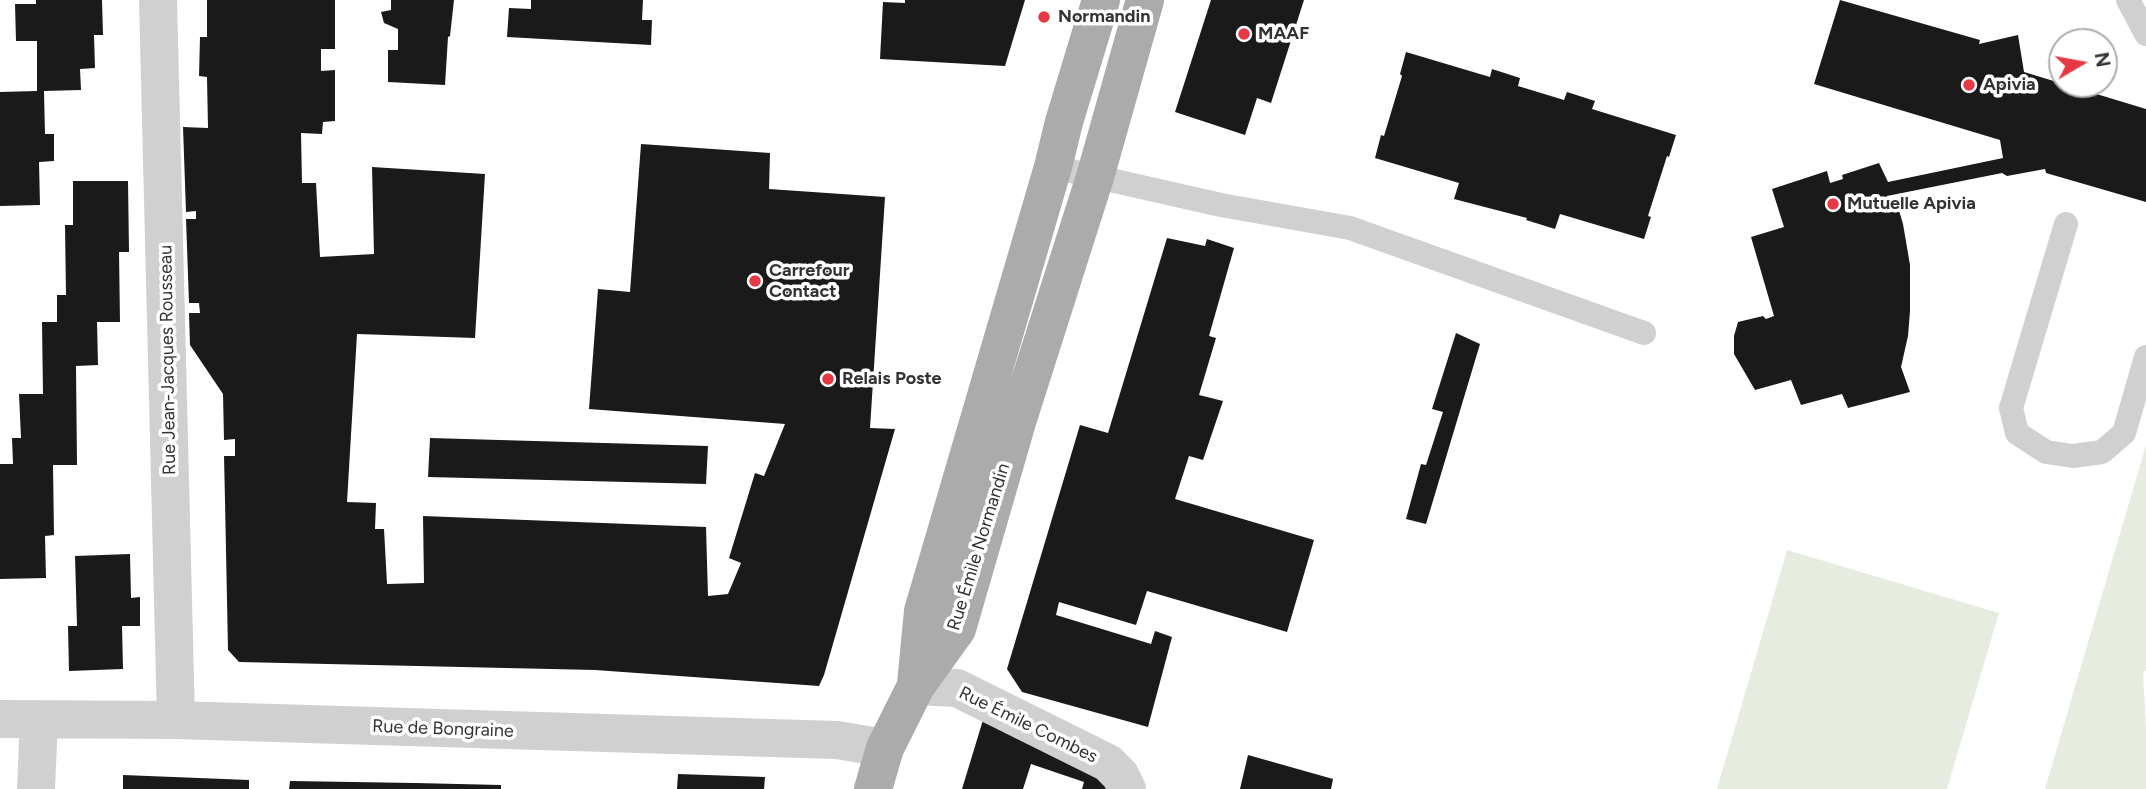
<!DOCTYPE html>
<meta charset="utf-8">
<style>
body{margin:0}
#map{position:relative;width:2146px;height:789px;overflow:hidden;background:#fff;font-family:Figtree,sans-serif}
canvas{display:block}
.north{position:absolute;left:2048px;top:28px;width:70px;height:70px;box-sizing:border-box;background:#fff;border:2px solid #adadad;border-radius:50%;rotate:80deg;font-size:19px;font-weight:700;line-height:28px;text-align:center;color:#333}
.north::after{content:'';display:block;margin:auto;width:24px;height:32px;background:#e63946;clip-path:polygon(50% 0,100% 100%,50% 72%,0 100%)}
</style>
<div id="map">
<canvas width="2146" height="789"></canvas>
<div class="north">N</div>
</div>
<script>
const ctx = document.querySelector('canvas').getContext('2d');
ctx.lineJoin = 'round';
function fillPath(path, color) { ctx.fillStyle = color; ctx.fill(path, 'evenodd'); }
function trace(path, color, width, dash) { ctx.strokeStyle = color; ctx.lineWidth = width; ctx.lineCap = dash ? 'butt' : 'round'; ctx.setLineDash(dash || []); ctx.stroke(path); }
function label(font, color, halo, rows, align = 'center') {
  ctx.font = font + ' Figtree,sans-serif'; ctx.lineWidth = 7; ctx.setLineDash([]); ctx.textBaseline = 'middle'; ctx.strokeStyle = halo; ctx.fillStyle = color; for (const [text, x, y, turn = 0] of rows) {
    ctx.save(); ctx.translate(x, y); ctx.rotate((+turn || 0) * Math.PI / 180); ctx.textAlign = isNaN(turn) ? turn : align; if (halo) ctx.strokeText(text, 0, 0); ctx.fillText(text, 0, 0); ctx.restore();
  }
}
fillPath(new Path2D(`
 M 2146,445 L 2146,671 L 2143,671 L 2146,729 L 2146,789 L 2045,789 Z
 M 1787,550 L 1999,613 L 1947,789 L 1717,789 Z`), '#e6ecdf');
fillPath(new Path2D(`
 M 36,0 L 102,0 L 103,35 L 94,35 L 95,68 L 80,69 L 81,90 L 44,91 L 45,134 L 54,134 L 54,161 L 39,162 L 40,205 L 0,206 L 0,92 L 37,91 L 37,41 L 16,41 L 15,4 L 36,4 Z
 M 207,0 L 335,0 L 335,49 L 321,49 L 321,71 L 335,70 L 335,121 L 323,122 L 322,134 L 301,133 L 302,183 L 316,183 L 320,257 L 374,254 L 372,167 L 485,174 L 475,338 L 357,334 L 347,502 L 376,503 L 375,529 L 384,529 L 387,584 L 424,583 L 423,516 L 706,527 L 708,596 L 728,594 L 741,563 L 729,558 L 755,473 L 764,476 L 785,424 L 589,409 L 598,289 L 630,292 L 641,144 L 770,153 L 769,189 L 885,197 L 870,428 L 895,429 L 824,675 L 819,686 L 595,670 L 239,662 L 228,650 L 225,501 L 224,456 L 235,456 L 235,439 L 224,440 L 223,394 L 190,345 L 189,313 L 200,313 L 199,303 L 189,303 L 186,219 L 196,219 L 196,211 L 186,212 L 183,127 L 208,128 L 207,77 L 199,76 L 200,37 L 207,37 Z
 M 391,0 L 454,0 L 450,36 L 448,37 L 445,85 L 388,82 L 388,50 L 398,50 L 398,29 L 384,23 L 381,12 L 391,10 Z
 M 531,0 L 643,0 L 642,20 L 652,20 L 651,45 L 507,37 L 509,8 L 531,9 Z
 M 905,0 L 1025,0 L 1005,66 L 880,59 L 883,2 L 905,3 Z
 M 1211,0 L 1304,0 L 1271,103 L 1257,98 L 1245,135 L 1175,112 Z
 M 1840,0 L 1980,40 L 1979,44 L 2018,35 L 2024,72 L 2146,109 L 2146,202 L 2046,173 L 2045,169 L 2007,176 L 2002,173 L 1887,196 L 1889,208 L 1898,207 L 1903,224 L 1910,265 L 1910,311 L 1908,336 L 1901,367 L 1910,392 L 1848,408 L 1842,394 L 1801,405 L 1791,380 L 1755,390 L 1734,354 L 1734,336 L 1738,322 L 1763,316 L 1766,319 L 1774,316 L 1751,237 L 1784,227 L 1772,189 L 1827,171 L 1830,183 L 1843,179 L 1842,175 L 1879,163 L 1888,182 L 2003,158 L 2000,140 L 1814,84 Z
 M 1406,52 L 1490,77 L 1492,69 L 1520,78 L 1518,86 L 1564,100 L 1567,92 L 1595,101 L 1592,109 L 1676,135 L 1669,157 L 1667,156 L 1648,216 L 1651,217 L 1644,239 L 1560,214 L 1555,229 L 1526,220 L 1527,218 L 1454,199 L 1459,183 L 1375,158 L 1381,135 L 1384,136 L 1402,76 L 1400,74 Z
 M 73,181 L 128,181 L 129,252 L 119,252 L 120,322 L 97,322 L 98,365 L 76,366 L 77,465 L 53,465 L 54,535 L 45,536 L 46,578 L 0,579 L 0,464 L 13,464 L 12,438 L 21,438 L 19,394 L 43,394 L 42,322 L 57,322 L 57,295 L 66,295 L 65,225 L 73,225 Z
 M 1167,238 L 1205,246 L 1207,239 L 1234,248 L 1209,336 L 1216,338 L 1199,395 L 1223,401 L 1203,460 L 1189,456 L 1175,499 L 1314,540 L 1287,632 L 1147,591 L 1136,625 L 1059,602 L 1056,615 L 1151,644 L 1155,631 L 1172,637 L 1148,727 L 1022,692 L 1007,669 L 1080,425 L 1108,433 Z
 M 1456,333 L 1480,344 L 1426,524 L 1406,519 L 1421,464 L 1426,465 L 1443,412 L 1432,409 Z
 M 430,438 L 708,446 L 706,484 L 428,477 Z
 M 130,554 L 131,598 L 140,597 L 140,626 L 122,626 L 123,669 L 69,671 L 68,626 L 77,626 L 75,556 Z
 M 983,720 L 1086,765 L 1108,789 L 1082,789 L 1084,782 L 1031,764 L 1023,789 L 962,789 Z
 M 1248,755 L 1333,779 L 1331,789 L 1240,789 Z
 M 678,774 L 765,777 L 764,789 L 677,789 Z
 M 123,775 L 249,780 L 249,789 L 123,789 Z
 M 290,781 L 415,783 L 501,785 L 501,789 L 289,789 Z`), '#1a1a1a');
trace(new Path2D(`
 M 2128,0 L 2146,34
 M 1053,167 L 1221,205 L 1350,228 L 1644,333
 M 2066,224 L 2011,408 L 2017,433 L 2046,452 L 2073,456 L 2102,452 L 2124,433 L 2146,357`), '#d0d0d0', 24);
trace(new Path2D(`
 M 158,0 L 176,720
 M 916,686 L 957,688 L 1108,763 L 1120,775 L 1127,789
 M 0,719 L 176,720 L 837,740 L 885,748
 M 36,789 L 39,719`), '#d0d0d0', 38);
trace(new Path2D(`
 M 916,684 L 923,611 L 1053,167 L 1064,122 L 1101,0
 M 873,789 L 885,748 L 916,686 L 957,629 L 1017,422 L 1095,177 L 1145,0`), '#ababab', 38);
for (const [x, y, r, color] of [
 [1044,17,7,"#e63946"],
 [1244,34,7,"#e63946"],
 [1969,85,7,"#e63946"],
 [1833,204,7,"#e63946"],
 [755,281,7,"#e63946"],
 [828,379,7,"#e63946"]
]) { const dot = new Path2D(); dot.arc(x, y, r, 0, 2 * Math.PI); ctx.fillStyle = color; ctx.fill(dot); trace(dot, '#fff', 2.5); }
label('bold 18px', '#333', '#fff', [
 ["Normandin",1058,17],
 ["MAAF",1258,34],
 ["Apivia",1983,85],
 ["Mutuelle Apivia",1847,204],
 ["Carrefour",769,271],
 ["Contact",769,292],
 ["Relais Poste",842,379]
], 'left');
label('18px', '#333', '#fff', [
 ["Rue Jean-Jacques Rousseau",168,360,-91],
 ["Rue Émile Normandin",979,547,-73],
 ["Rue Émile Combes",1028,725,26],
 ["Rue de Bongraine",443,729,2]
]);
</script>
